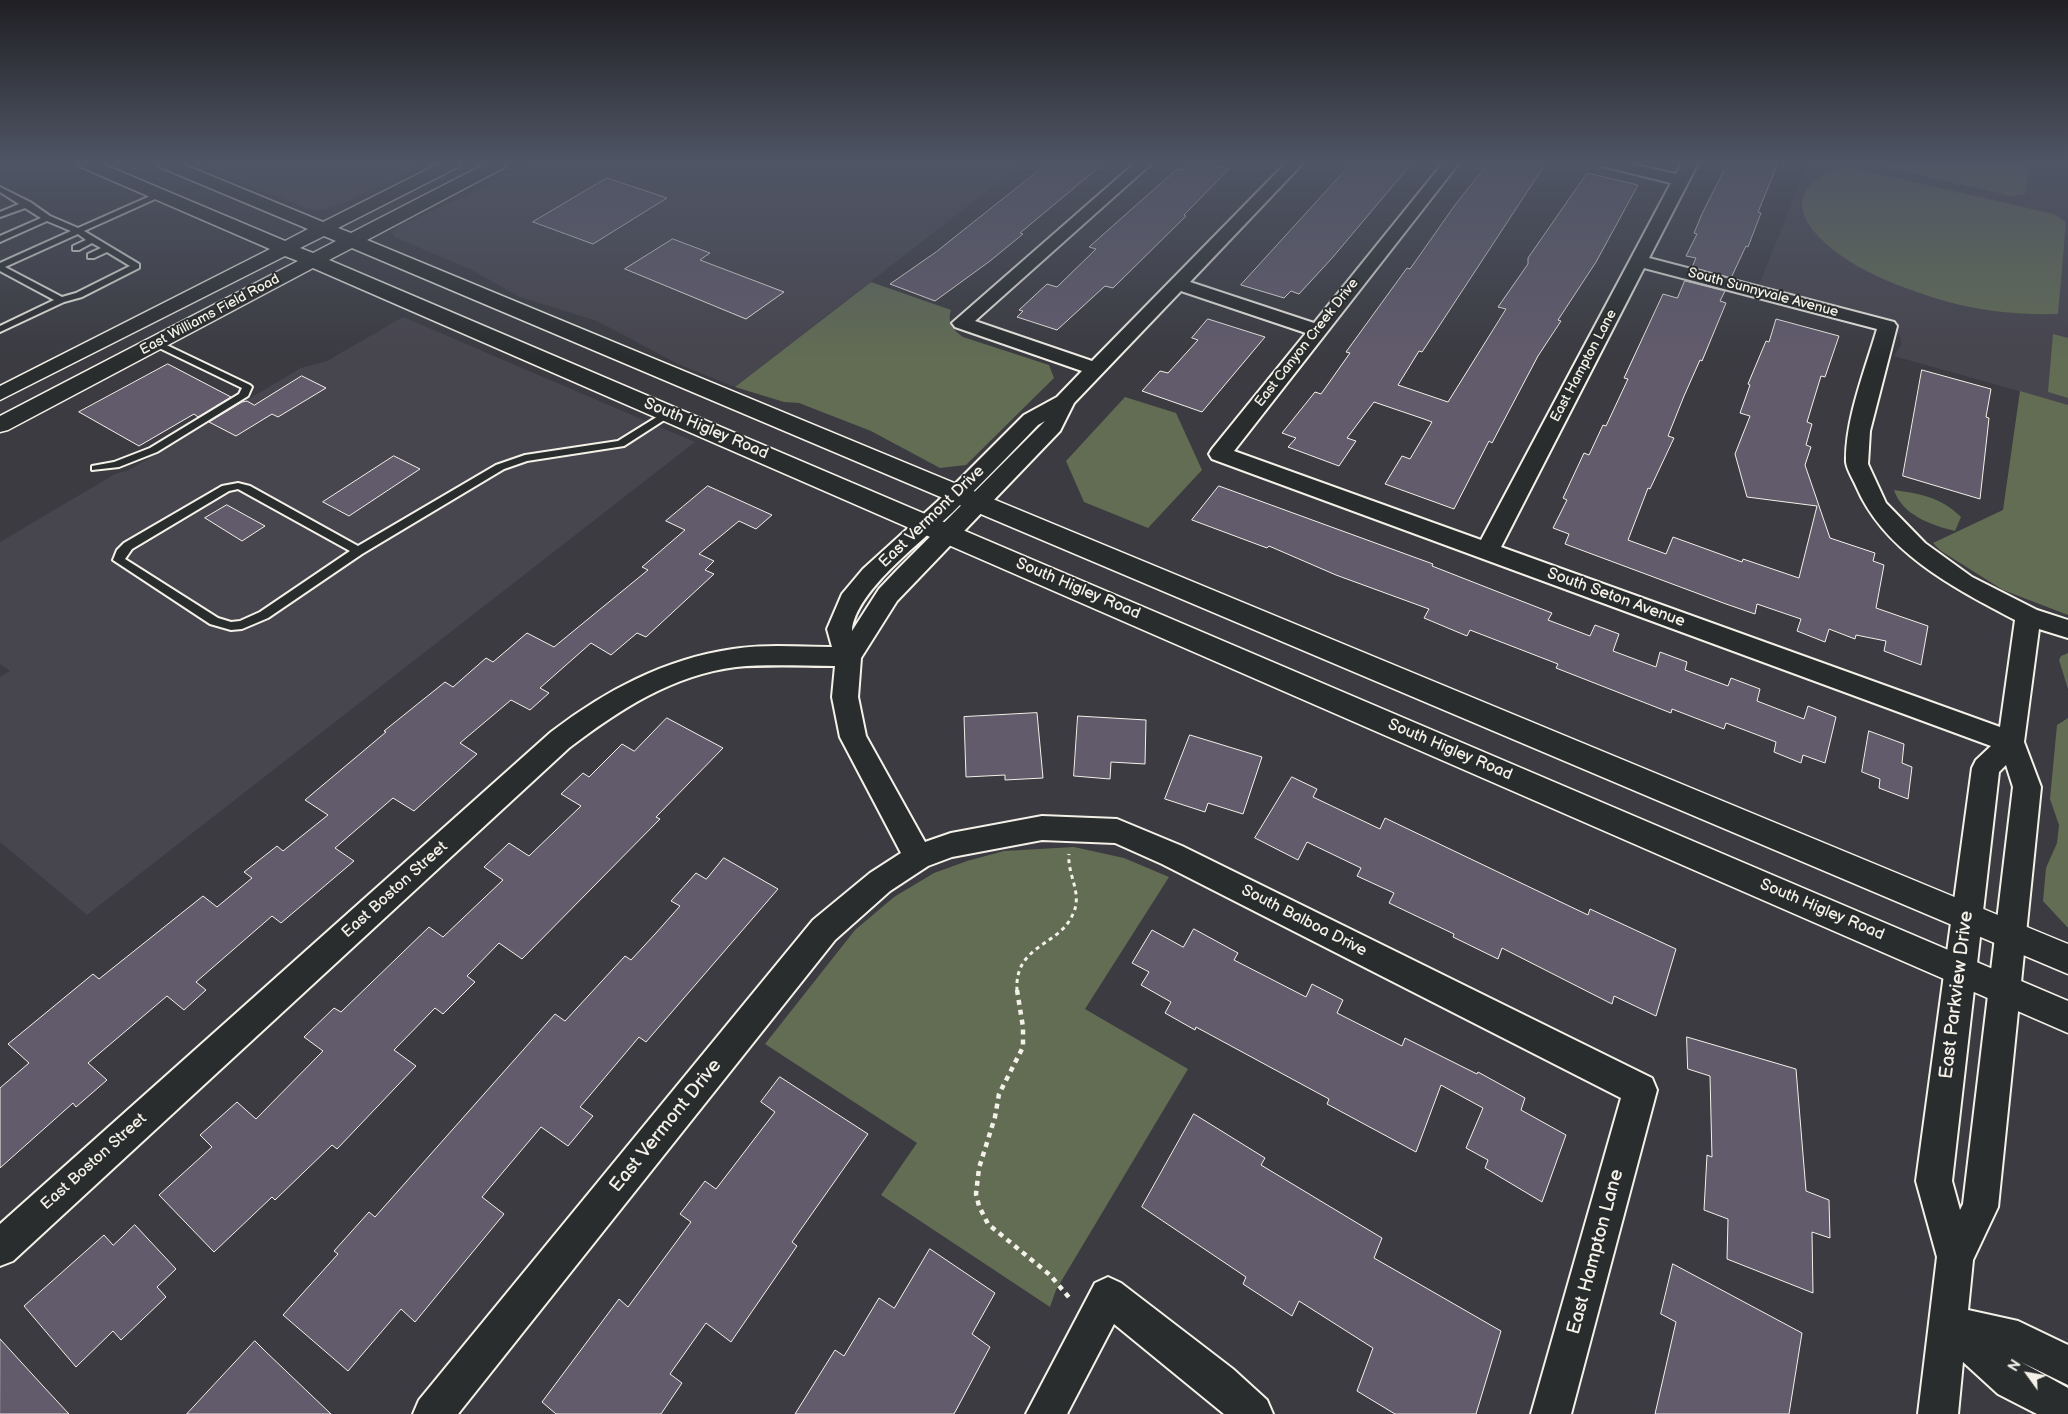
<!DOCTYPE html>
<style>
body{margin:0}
#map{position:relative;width:2068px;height:1414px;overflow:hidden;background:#3b3b41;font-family:"Balsamiq Sans",sans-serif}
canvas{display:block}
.north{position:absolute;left:2003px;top:1349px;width:50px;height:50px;-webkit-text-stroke:4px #2a2d2e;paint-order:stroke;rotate:302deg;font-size:14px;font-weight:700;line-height:20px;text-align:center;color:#f4f1e8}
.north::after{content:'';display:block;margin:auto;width:18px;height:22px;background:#f4f1e8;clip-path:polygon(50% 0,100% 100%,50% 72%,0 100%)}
</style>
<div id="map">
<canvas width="2068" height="1414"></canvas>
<div class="north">N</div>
</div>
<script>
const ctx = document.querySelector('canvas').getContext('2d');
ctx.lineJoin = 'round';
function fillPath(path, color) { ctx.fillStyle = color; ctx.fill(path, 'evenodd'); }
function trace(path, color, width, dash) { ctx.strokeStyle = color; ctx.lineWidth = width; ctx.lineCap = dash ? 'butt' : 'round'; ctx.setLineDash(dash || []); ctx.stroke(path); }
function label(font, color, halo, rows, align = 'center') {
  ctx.font = font + ' "Balsamiq Sans",sans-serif'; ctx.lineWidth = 4; ctx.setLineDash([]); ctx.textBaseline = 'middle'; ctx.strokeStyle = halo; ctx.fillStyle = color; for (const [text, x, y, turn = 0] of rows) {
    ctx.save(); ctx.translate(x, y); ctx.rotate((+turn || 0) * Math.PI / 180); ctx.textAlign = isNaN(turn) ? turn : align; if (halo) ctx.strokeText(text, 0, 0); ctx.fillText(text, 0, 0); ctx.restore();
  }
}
fillPath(new Path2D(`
 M 195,163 L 425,163 L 342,204 L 322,210 L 308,209 Z
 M 526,163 L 1023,163 L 735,387 L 678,364 L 597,321 L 520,297 L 472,270 L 394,237 L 392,232 L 400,225 L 467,195 Z
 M 1808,163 L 2068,163 L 2068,405 L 1894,356 L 1901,345 L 1901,339 L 1898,333 L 1885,321 L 1872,315 L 1758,287 Z
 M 403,317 L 695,442 L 87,915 L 0,842 L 0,677 L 10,671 L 0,664 L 0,542 L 115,474 L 129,470 L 301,368 L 327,361 Z`), '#47454e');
fillPath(new Path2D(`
 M 1866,163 L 2030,163 L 2025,194 L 2012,196 Z
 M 1848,167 L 2054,214 L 2066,222 L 2058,314 C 2018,315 1977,311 1938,299 C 1912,291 1885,281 1861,268 C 1829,250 1771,207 1823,175 C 1830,171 1840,169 1848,167 Z
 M 871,282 L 951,310 C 947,323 953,330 963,337 L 1049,365 L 1054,378 L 966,465 L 940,468 L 871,431 L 799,403 L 784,402 L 735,387 Z
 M 2053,334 L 2068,338 L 2068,398 L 2048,392 Z
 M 2020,391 L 2068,405 L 2068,615 L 2003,590 L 1941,551 L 1933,543 L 2003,510 Z
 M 1125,397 L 1176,413 L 1202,470 L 1148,528 L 1084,502 L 1066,461 Z
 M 1894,490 C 1921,494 1941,497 1961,517 L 1955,531 C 1931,525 1902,515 1894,490 Z
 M 2068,653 L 2068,928 L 2043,901 L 2046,868 L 2057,843 L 2059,825 L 2050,799 L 2057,725 L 2068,718 L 2068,689 L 2059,660 L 2061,656 Z
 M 1074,847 L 1124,858 L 1169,877 L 1085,1009 L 1188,1069 L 1056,1290 L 1050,1307 L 881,1195 L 917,1143 L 765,1044 L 855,930 L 894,897 L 934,873 L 967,861 L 1004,851 Z`), '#626d54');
const building = new Path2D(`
 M 1048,163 L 1104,163 L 1020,233 L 1023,234 L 990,261 L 935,301 L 890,284 L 936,252 Z
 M 1189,163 L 1206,163 L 1229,169 L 1184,215 L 1186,216 L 1113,288 L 1105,286 L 1057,330 L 1017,317 L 1023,311 L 1019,310 L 1047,284 L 1057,287 L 1096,249 L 1089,247 L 1177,169 L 1181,170 Z
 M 1352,163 L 1412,163 L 1333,257 L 1299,294 L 1291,291 L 1284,298 L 1241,285 Z
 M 1489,163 L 1546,163 L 1428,343 L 1422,352 L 1419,351 L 1398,385 L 1448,402 L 1506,309 L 1498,307 L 1528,264 L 1528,258 L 1587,173 L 1638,185 L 1596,262 L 1558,320 L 1561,321 L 1538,356 L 1492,443 L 1489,441 L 1454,509 L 1385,484 L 1402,456 L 1410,459 L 1432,422 L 1424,419 L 1374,402 L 1347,438 L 1356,441 L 1339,466 L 1288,447 L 1296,438 L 1282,433 L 1315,392 L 1321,394 L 1350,353 L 1346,352 L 1391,290 L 1407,268 L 1410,269 L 1455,205 Z
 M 1728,163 L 1778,163 L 1758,212 L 1761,213 L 1748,247 L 1746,246 L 1731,278 L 1692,267 L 1696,258 L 1686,256 L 1697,234 L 1694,233 L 1702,214 Z
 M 607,178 L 667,198 L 593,244 L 533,222 Z
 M 673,239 L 710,253 L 700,260 L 784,292 L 746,319 L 625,269 Z
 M 1685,281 L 1725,291 L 1720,301 L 1726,303 L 1702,361 L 1700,360 L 1684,396 L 1668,436 L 1674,438 L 1650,489 L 1648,488 L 1628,540 L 1666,554 L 1673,537 L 1742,562 L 1743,559 L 1799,578 L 1817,506 L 1747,497 L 1735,454 L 1750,416 L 1740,413 L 1750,385 L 1748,384 L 1766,341 L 1769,342 L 1776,319 L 1839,336 L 1825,377 L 1821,376 L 1807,422 L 1812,424 L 1806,445 L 1811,447 L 1805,465 L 1830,538 L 1875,553 L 1873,561 L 1884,565 L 1876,608 L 1928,626 L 1921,665 L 1884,651 L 1886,641 L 1856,635 L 1855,639 L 1829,629 L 1825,642 L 1797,631 L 1801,619 L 1757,604 L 1755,614 L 1726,604 L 1565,544 L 1569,534 L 1553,528 L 1567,500 L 1563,498 L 1584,453 L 1589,455 L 1603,425 L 1606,426 L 1628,379 L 1624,378 L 1663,294 L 1677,298 Z
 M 1208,319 L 1265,337 L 1202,412 L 1142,391 L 1160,371 L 1168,373 L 1198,340 L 1192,338 Z
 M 168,364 L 231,397 L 198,417 L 194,414 L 139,446 L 79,412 Z
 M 1922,370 L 1991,389 L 1986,417 L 1989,418 L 1980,499 L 1903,476 Z
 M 302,376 L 326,388 L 278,417 L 272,414 L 236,436 L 209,422 L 242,402 L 247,401 L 254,405 Z
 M 394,456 L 420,469 L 349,516 L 323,502 Z
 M 708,486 L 772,515 L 756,529 L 739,521 L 699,554 L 714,561 L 705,570 L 714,574 L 646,637 L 637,633 L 611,655 L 591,643 L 540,688 L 549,693 L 530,710 L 511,700 L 460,743 L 477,754 L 414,811 L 393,798 L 335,848 L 354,861 L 281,923 L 272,916 L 196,982 L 206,990 L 184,1010 L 167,996 L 88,1063 L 107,1080 L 76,1107 L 73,1103 L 0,1168 L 0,1088 L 29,1063 L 8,1044 L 93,974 L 99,979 L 203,896 L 217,907 L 252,878 L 244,872 L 277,846 L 283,851 L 328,815 L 305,800 L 386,732 L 384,731 L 445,682 L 453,687 L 486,658 L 493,662 L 527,633 L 554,647 L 648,570 L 642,567 L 685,530 L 666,521 Z
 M 1219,486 L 1433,564 L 1432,566 L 1552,613 L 1548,620 L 1590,636 L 1595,625 L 1619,634 L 1613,651 L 1656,667 L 1660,652 L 1687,662 L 1685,670 L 1728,686 L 1731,678 L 1760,689 L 1757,701 L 1804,719 L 1808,706 L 1836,717 L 1825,763 L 1803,755 L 1801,763 L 1774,752 L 1776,742 L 1726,723 L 1724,729 L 1672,709 L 1671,713 L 1556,668 L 1558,664 L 1470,630 L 1467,636 L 1424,618 L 1429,609 L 1336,575 L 1269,546 L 1267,548 L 1192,520 Z
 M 227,505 L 265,526 L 242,541 L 205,518 Z
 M 1037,713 L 1043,778 L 1005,780 L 1005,775 L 966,777 L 964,717 Z
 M 1078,716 L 1146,720 L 1145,764 L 1111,762 L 1110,779 L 1074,776 Z
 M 667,718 L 723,748 L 656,817 L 660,819 L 522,959 L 499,943 L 467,976 L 475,982 L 443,1014 L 435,1008 L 394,1050 L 416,1066 L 337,1149 L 332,1145 L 275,1200 L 272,1197 L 214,1252 L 159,1195 L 212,1147 L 200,1135 L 237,1102 L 256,1119 L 323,1051 L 304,1037 L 334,1008 L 341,1012 L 429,927 L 443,937 L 503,880 L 484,867 L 509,843 L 529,856 L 581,806 L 561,794 L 583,773 L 589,777 L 622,744 L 634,751 Z
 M 1869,731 L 1904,744 L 1902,763 L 1912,767 L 1908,799 L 1879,788 L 1880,779 L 1862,772 Z
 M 1190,735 L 1262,757 L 1243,814 L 1208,803 L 1205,812 L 1165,799 Z
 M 1292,777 L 1317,789 L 1313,797 L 1380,829 L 1385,818 L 1588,915 L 1590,909 L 1676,949 L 1656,1016 L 1614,996 L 1612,1004 L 1502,948 L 1498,959 L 1453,937 L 1454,934 L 1389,903 L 1394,893 L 1357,876 L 1361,868 L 1307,842 L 1298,860 L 1255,838 Z
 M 724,858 L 778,889 L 646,1042 L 639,1037 L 580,1107 L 593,1116 L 568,1146 L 541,1127 L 482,1197 L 504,1214 L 415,1322 L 401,1309 L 348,1371 L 283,1315 L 338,1254 L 334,1251 L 369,1212 L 375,1217 L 555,1014 L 565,1021 L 625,956 L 631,960 L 656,933 L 680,906 L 671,901 L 696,873 L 706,879 Z
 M 1194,929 L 1238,953 L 1234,960 L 1306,997 L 1312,984 L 1343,1000 L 1337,1013 L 1402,1046 L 1405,1038 L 1477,1074 L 1478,1072 L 1525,1098 L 1521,1110 L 1566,1135 L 1542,1202 L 1485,1168 L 1488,1160 L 1466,1148 L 1483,1108 L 1441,1085 L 1416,1152 L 1327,1104 L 1329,1099 L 1196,1027 L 1195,1030 L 1165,1013 L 1171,1002 L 1141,985 L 1149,972 L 1132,963 L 1152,930 L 1183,947 Z
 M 1687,1037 L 1796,1069 L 1806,1191 L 1829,1200 L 1830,1238 L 1812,1232 L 1813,1293 L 1727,1259 L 1728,1219 L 1704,1210 L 1707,1155 L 1712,1157 L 1710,1076 L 1688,1069 Z
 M 780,1077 L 868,1134 L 792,1242 L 797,1246 L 731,1342 L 706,1323 L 670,1374 L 682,1383 L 661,1414 L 556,1414 L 542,1402 L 619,1299 L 628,1307 L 691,1222 L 680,1214 L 705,1181 L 716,1189 L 775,1112 L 761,1102 Z
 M 1194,1114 L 1265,1158 L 1261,1165 L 1382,1238 L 1374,1258 L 1501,1331 L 1476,1414 L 1395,1414 L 1357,1391 L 1373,1348 L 1299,1301 L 1292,1316 L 1243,1284 L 1246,1277 L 1142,1207 Z
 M 135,1225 L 176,1269 L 157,1287 L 166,1297 L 121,1340 L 113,1331 L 76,1367 L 24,1306 L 104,1235 L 113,1245 Z
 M 930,1249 L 995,1293 L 972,1334 L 990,1347 L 954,1414 L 795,1414 L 835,1350 L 844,1356 L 879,1298 L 894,1308 Z
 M 1673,1264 L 1802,1333 L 1789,1414 L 1655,1414 L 1676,1322 L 1661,1314 Z
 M 0,1339 L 43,1386 L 69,1414 L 0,1414 Z
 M 255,1341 L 264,1350 L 331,1414 L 187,1414 Z`);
fillPath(building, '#625b6c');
trace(building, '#f4f1e8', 1);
const service = new Path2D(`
 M 0,187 L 30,202 L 50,216 L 78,228 L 157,193 L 164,195 L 84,231 L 139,264 L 139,268 L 82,297 L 64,302 L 0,332 L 0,326 L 54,300 L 0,271 L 0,263 L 71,231 L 47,221 L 0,242 L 0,236 L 41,218 L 25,208 L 0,217 L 0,212 L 19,204 L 0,192 ZM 78,234 L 86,240 L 73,246 L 73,250 L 79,250 L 92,243 L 101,248 L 88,254 L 88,258 L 94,258 L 107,252 L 130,266 L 76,293 L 62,297 L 5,267 Z
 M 156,340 L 250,385 L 252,387 L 248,396 L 157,452 L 119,467 L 92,470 L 92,466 L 114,462 L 150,448 L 239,394 L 242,388 L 153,345 L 153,341 Z
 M 668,410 L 673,413 L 672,415 L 624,446 L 527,461 L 504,469 L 362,554 L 268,618 L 242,629 L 231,630 L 210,624 L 113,560 L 117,550 L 124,543 L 222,486 L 238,483 L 250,486 L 358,546 L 496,465 L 525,455 L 618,441 ZM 238,489 L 350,551 L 260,612 L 240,621 L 231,622 L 218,618 L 125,559 L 132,549 L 229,491 Z`);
const minor = new Path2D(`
 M 1135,163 L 1152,163 L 975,321 L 1092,361 L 1286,163 L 1303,163 L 1190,282 L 1314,323 L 1443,163 L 1459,163 L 1234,451 L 1481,540 L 1671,183 L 1602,166 L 1600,163 L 1627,163 L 1676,174 L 1682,163 L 1698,163 L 1649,258 L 1894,322 L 1897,326 L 1870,431 L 1868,464 L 1886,503 L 1925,543 L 1972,577 L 2037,610 L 2068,620 L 2068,638 L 2039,629 L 2024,742 L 2041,787 L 1998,1207 L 1973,1260 L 1968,1310 L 2018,1321 L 2068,1345 L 2068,1385 L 2021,1362 L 2068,1388 L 2068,1414 L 2037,1414 L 1998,1394 L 1963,1362 L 1958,1414 L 1918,1414 L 1937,1257 L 1916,1181 L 1972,768 L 1976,760 L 1991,746 L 1212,459 L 1209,454 L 1212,449 L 1306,333 L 1181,291 L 1074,403 L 1060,431 L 897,601 L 861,658 L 858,697 L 866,736 L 925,842 L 951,833 L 1042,816 L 1117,819 L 1182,846 L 1652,1078 L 1657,1090 L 1571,1414 L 1531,1414 L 1621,1098 L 1162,864 L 1115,843 L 1042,840 L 952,857 L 928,866 L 890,891 L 835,940 L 458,1414 L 413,1414 L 419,1400 L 813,920 L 870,873 L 901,853 L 840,737 L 832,697 L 835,666 C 802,666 768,664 736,667 C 672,675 619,710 569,748 L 13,1261 L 0,1266 L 0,1224 L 551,732 C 605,691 664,659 733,649 C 765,644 800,647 832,647 L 827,629 L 842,594 L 863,569 L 938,501 L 1024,415 L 1057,397 L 1082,371 L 955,327 L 952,323 ZM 1644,268 L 1877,329 C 1865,370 1845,420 1846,462 C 1847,470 1853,479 1856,486 C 1884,552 1954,588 2015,620 L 2000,727 L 1501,547 ZM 1045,421 L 897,570 L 879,589 L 852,631 C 854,591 927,538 955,510 C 983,482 1011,453 1038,425 ZM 2006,765 L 2013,787 L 1963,1204 L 1960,1210 L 1952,1181 L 1999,772 Z
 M 1108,1277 L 1121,1283 L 1233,1369 L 1267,1400 L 1273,1414 L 1224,1414 L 1114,1324 L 1067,1414 L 1026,1414 L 1095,1283 Z`);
const secondary = new Path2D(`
 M 79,163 L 100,163 L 285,241 L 308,229 L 160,167 L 158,163 L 180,163 L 323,222 L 440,163 L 460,163 L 458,167 L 338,228 L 351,233 L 487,163 L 507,163 L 505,167 L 367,240 L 2068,944 L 2068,974 L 352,248 L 329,260 L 2068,1001 L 2068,1033 L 313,268 L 8,430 L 0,432 L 0,416 L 298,261 L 285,256 L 0,400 L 0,386 L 270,249 L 81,167 ZM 324,236 L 336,241 L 313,253 L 300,248 Z`);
trace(service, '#f4f1e8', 4);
trace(minor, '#f4f1e8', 4);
trace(secondary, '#f4f1e8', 3);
trace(new Path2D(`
 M 1017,991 C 1014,944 1059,947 1073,914 C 1083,893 1067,875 1069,854`), '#f4f1e8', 3, [4, 4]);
trace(new Path2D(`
 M 1017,990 L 1023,1027 L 1023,1047 L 999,1094 L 995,1117 L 979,1168 L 976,1194 L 979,1206 L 988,1224 L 1050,1275 L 1072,1301`), '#f4f1e8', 4.5, [5, 5]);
fillPath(service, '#2a2d2e');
fillPath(minor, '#2a2d2e');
fillPath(secondary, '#2a2d2e');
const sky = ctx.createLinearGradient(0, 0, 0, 361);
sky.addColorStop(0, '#202024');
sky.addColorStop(0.45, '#4f5565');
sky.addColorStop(1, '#4f556500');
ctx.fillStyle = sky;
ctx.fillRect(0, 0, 2068, 361);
label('14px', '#f4f1e8', '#2a2d2e', [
 ["South Sunnyvale Avenue",1763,293,15],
 ["East Williams Field Road",210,315,-28],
 ["East Canyon Creek Drive",1307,343,-52],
 ["East Hampton Lane",1584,366,-62]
]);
label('16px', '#f4f1e8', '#2a2d2e', [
 ["South Higley Road",706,429,23],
 ["East Vermont Drive",932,517,-44],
 ["South Higley Road",1078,589,23],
 ["South Seton Avenue",1616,598,20],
 ["South Higley Road",1450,750,23],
 ["East Boston Street",395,890,-42],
 ["South Higley Road",1822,910,23],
 ["South Balboa Drive",1304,921,27],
 ["East Boston Street",94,1162,-42]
]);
label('19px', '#f4f1e8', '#2a2d2e', [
 ["East Parkview Drive",1957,995,-83],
 ["East Vermont Drive",666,1126,-51],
 ["East Hampton Lane",1596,1252,-75]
]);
</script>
